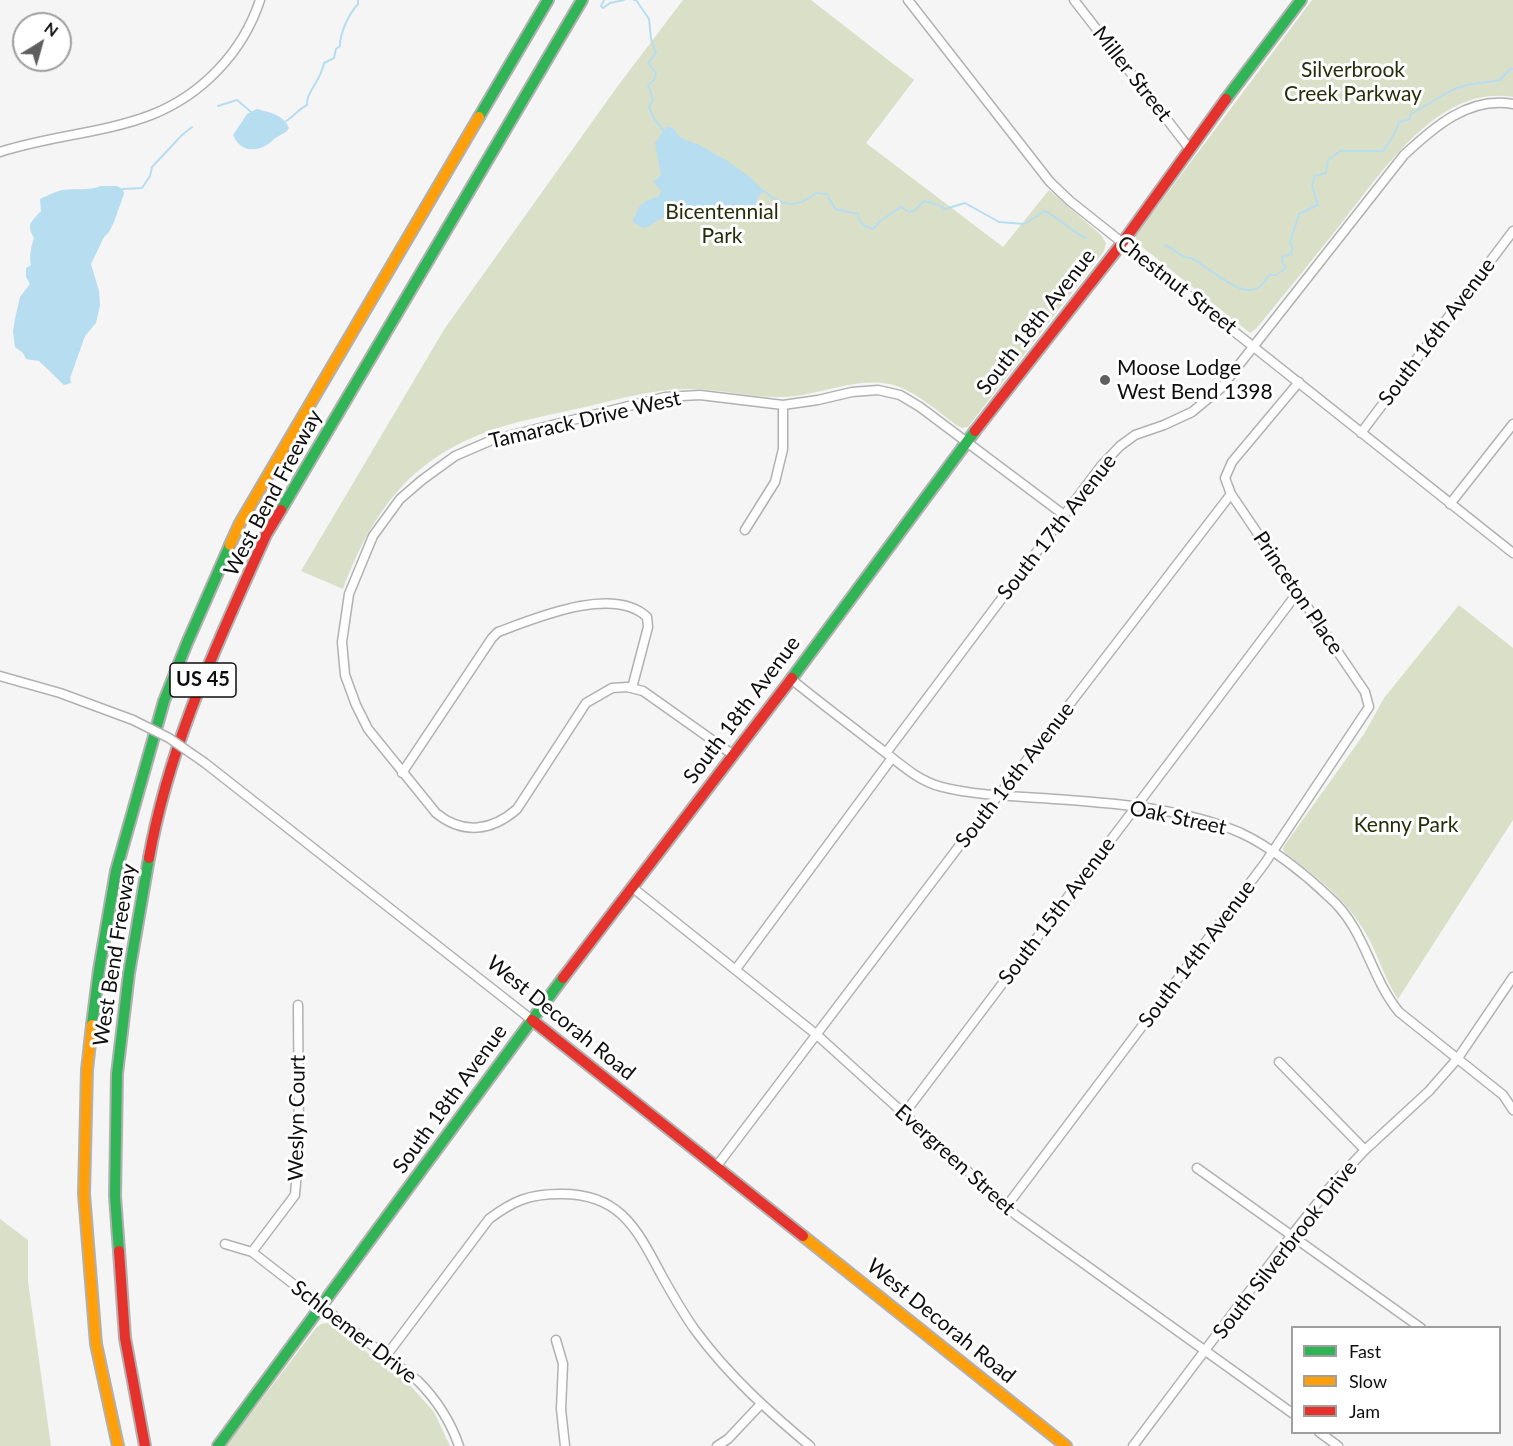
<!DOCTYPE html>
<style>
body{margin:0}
#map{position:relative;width:1513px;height:1446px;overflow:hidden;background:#f5f5f6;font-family:Lato,sans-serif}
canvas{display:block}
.legend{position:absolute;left:1291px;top:1326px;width:210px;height:108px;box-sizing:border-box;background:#fff;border:2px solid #9f9f9f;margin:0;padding:8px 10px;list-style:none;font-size:18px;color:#0e0e0e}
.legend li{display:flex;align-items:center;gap:12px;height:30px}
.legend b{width:30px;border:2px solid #9f9f9f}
.north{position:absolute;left:12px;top:12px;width:60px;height:60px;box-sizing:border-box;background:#fff;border:2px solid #9f9f9f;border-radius:50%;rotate:37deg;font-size:16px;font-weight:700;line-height:24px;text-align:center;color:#0e0e0e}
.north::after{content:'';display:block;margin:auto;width:21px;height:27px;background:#5f5f5f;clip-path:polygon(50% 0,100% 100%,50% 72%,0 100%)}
</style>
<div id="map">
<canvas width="1513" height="1446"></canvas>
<ul class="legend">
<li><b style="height:8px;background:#30b455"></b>Fast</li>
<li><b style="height:8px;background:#ff9f0a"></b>Slow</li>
<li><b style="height:8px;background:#e5322d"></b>Jam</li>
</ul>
<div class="north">N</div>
</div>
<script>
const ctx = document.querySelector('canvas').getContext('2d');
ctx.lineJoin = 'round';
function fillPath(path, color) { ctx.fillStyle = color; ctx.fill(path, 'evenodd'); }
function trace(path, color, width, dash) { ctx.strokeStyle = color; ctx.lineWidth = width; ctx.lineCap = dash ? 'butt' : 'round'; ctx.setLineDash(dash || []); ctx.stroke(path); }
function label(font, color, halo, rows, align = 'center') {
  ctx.font = font + ' Lato,sans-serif'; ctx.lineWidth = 6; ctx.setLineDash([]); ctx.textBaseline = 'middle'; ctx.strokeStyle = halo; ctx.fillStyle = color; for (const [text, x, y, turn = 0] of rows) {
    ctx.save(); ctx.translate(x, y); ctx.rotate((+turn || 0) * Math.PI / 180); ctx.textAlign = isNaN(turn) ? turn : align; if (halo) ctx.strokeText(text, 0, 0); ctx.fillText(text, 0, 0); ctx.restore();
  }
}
fillPath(new Path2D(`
 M 683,0 L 811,0 L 914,80 L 866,143 L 1003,247 L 1049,190 L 1101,235 L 1106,243 L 1104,251 L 968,427 L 962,428 L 956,425 C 939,412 923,398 904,389 C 866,371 822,396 783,397 C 750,398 717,388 684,389 C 647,390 612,401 576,409 C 546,416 514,421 484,433 C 407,462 371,515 343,589 L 301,571 L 445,328 L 617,87 Z
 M 1312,0 L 1513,0 L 1513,97 C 1437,84 1381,174 1340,225 C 1312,260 1284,295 1256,329 L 1250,333 L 1141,246 L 1136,241 L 1136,235 Z
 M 1459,605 L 1513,648 L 1513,820 L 1398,999 C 1384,978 1378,954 1365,932 C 1345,898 1317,877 1286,854 L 1283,850 L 1284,846 L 1364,734 L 1384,698 Z
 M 0,1219 L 28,1240 L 28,1281 L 51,1446 L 0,1446 Z
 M 328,1323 L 408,1383 L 434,1412 L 450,1446 L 226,1446 L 316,1328 L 321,1324 Z`), '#d9e0c7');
fillPath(new Path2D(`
 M 257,109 C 269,112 284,115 289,128 C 285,134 283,133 277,137 C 273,139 270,144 265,146 C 251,153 239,149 233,135 L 247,114 Z
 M 667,126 L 673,128 L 681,138 L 699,145 L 726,160 L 750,177 L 764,191 L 759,196 L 753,211 L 739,214 L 725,210 L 696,207 L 679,208 L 649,226 L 643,228 L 633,222 C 639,203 641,203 659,196 L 661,190 L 653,182 L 661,175 L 655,143 Z
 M 101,186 L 117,186 L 123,189 L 124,194 L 114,222 L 109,232 L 104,237 L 91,264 L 99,291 L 100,305 L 96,323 L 85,336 L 70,378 L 71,383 L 64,385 L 39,361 L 26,359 L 23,353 L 15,347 L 13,331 L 15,319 L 20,297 L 30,284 L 26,277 L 26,268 L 31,265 C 29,257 31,246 34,238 C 26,224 31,222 41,211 L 40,199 C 47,196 56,191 63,190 C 76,188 88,191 101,186 Z`), '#b7ddf0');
trace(new Path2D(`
 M 604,0 L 601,6 L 603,8 L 610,3 L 624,0
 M 634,0 L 636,0 L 649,19 L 651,39 L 656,53 L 648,63 L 656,73 L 654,80 L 648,85 L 653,99 L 649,107 L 654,119 L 664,131
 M 218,106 L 237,100 L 251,112
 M 286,121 C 294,116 299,109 307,105 C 306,92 321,81 324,63 L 334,58 L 336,49 L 340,46 C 340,32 349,14 358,4 L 358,0
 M 123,189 L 142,188 L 150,176 L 152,167 L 182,135 L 192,127
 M 764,191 C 782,207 796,209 816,193 L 827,194 L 835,209 L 858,214 C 859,224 864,226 873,229 L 880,221 L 901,207 L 909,212 L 915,210 L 924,201 L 936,204 L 945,209 L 965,203 L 999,222 L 1024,224 L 1045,211 C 1060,218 1070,231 1086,238
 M 1165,245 C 1172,248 1178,254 1185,257 C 1190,258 1194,258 1198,262 C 1209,269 1235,290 1248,290 C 1259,291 1264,283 1269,275 L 1276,275 L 1286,268 L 1282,262 L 1282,257 L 1291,254 L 1293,249 L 1290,243 L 1299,214 L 1318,205 L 1312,186 L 1315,176 L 1326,173 L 1328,160 L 1340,151 L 1383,151 L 1395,133 L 1399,122 L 1410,119 L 1411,114 L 1452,90 L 1467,85 L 1500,80 L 1510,69 L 1513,69`), '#b7ddf0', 2);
const street = new Path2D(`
 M 908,0 L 1050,182 L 1070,201 L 1513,553
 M 1074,0 L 1189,148
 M 0,152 C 49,136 104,133 151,115 C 202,95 243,52 260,0
 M 1361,433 L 1513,231
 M 1450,504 L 1513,424
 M 745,530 L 775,482 L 783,449 L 783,405
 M 0,676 L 60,693 L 133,720
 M 791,679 C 818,701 846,722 873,743 C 895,759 915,780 942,787 C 974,795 1008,796 1041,798 C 1107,803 1179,806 1241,833 C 1271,847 1305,874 1329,897 C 1365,928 1370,977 1399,1012 L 1503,1095 L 1513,1110
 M 886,753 L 1101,466 L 1120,446 L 1135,435 L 1164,425 L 1192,412 L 1220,389 L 1404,155 C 1434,127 1469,96 1513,104
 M 732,754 L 643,691 L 627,687 L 612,688 L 586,703 L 517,809 C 492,831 463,835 436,813 L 368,729 L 356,705 L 345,675 L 342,642 L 349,594 L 373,536 L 400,499 L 422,480 L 455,456 L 492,440 L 665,397 L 700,395 L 783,405 L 818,400 L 852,392 L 878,390 L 900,395 L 920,407 L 1064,515
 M 205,763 L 532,1020
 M 402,773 L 492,638 L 498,632 C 536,618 613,585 647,617 L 648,627 L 632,688
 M 633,888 L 817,1035 L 1016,1215 L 1292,1413
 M 736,969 L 892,758
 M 1279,1062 L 1365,1150
 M 904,1114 L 1298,592
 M 716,1167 L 988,808 L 1013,778 L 1231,494
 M 1197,1168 L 1421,1328
 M 1006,1207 L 1265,863 L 1369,707 L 1365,692 L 1231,494 L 1225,478 L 1232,462 L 1299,382
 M 225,1244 L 252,1252 L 418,1381 C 437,1400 450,1420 459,1446
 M 252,1252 L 295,1195 L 299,1145 L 298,1005
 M 556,1340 L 563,1364 L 561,1409 L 565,1446
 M 386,1356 L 489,1219 C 513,1201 529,1194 560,1194 C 620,1193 637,1229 662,1276 C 672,1294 683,1313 695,1330 C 729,1376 767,1410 810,1446
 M 1319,1432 L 1338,1446
 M 717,1446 L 728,1439 L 760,1405
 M 1133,1446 L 1291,1236 L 1331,1186 L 1365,1150 L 1429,1091 L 1458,1058 L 1513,977`);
const fast = new Path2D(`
 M 1226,99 L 1301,0
 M 479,117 L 548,0
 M 281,510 L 582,0
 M 792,678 L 975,431
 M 92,1025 L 99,970 L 116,871 L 164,701 L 187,643 L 230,545
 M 119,1251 L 115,1196 L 117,1074 L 129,973 L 149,858
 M 218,1446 L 563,978`);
const slow = new Path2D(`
 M 230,545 L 240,523 L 479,117
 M 92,1025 L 87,1070 L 84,1194 L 96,1344 L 118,1446
 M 803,1236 L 1066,1446`);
const jam = new Path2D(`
 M 975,431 L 1123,242 L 1226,99
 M 149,858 C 169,744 219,640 266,535 L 281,510
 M 563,978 L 792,678
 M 532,1020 L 803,1236
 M 119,1251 L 125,1338 L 145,1446`);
trace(street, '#b1b1b1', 11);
trace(fast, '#b1b1b1', 14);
trace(slow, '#b1b1b1', 14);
trace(jam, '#b1b1b1', 14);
trace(street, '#fefefe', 8);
trace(fast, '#30b455', 10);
trace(slow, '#ff9f0a', 10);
trace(jam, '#e5322d', 10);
const streetBridge = new Path2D(`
 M 133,720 L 169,738 L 205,763`);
trace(streetBridge, '#b1b1b1', 11, []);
trace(streetBridge, '#fefefe', 8);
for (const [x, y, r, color] of [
 [1105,380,6,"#5f5f5f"]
]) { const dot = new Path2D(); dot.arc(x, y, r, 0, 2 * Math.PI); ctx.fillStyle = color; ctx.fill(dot); trace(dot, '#fff', 2); }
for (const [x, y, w] of [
 [203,680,66]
]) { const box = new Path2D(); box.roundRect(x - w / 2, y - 17, w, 34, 4.5); ctx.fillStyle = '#fff'; ctx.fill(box); trace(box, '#0e0e0e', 1.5); }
label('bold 20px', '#0e0e0e', null, [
 ["US 45",203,680]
]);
label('21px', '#262e09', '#fff', [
 ["Silverbrook",1353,70],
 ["Creek Parkway",1353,94],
 ["Bicentennial",722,212],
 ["Park",722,236],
 ["Kenny Park",1406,825]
]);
label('21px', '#0e0e0e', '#fff', [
 ["Miller Street",1132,74,52],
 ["Chestnut Street",1177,285,38],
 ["South 18th Avenue",1036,322,-52],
 ["South 16th Avenue",1437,332,-53],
 ["Tamarack Drive West",585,420,-13],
 ["West Bend Freeway",273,493,-62],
 ["South 17th Avenue",1057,527,-52],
 ["Princeton Place",1298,593,56],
 ["South 18th Avenue",742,710,-53],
 ["South 16th Avenue",1015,775,-52],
 ["Oak Street",1178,818,12],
 ["South 15th Avenue",1057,911,-53],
 ["South 14th Avenue",1197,954,-53],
 ["West Bend Freeway",115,955,-81],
 ["West Decorah Road",561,1018,39],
 ["South 18th Avenue",450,1099,-54],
 ["Weslyn Court",297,1118,-89],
 ["Evergreen Street",955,1160,42],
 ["South Silverbrook Drive",1285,1250,-52],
 ["West Decorah Road",941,1321,39],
 ["Schloemer Drive",354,1332,38]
]);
label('21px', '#0e0e0e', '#fff', [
 ["Moose Lodge",1117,368],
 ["West Bend 1398",1117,392]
], 'left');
</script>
